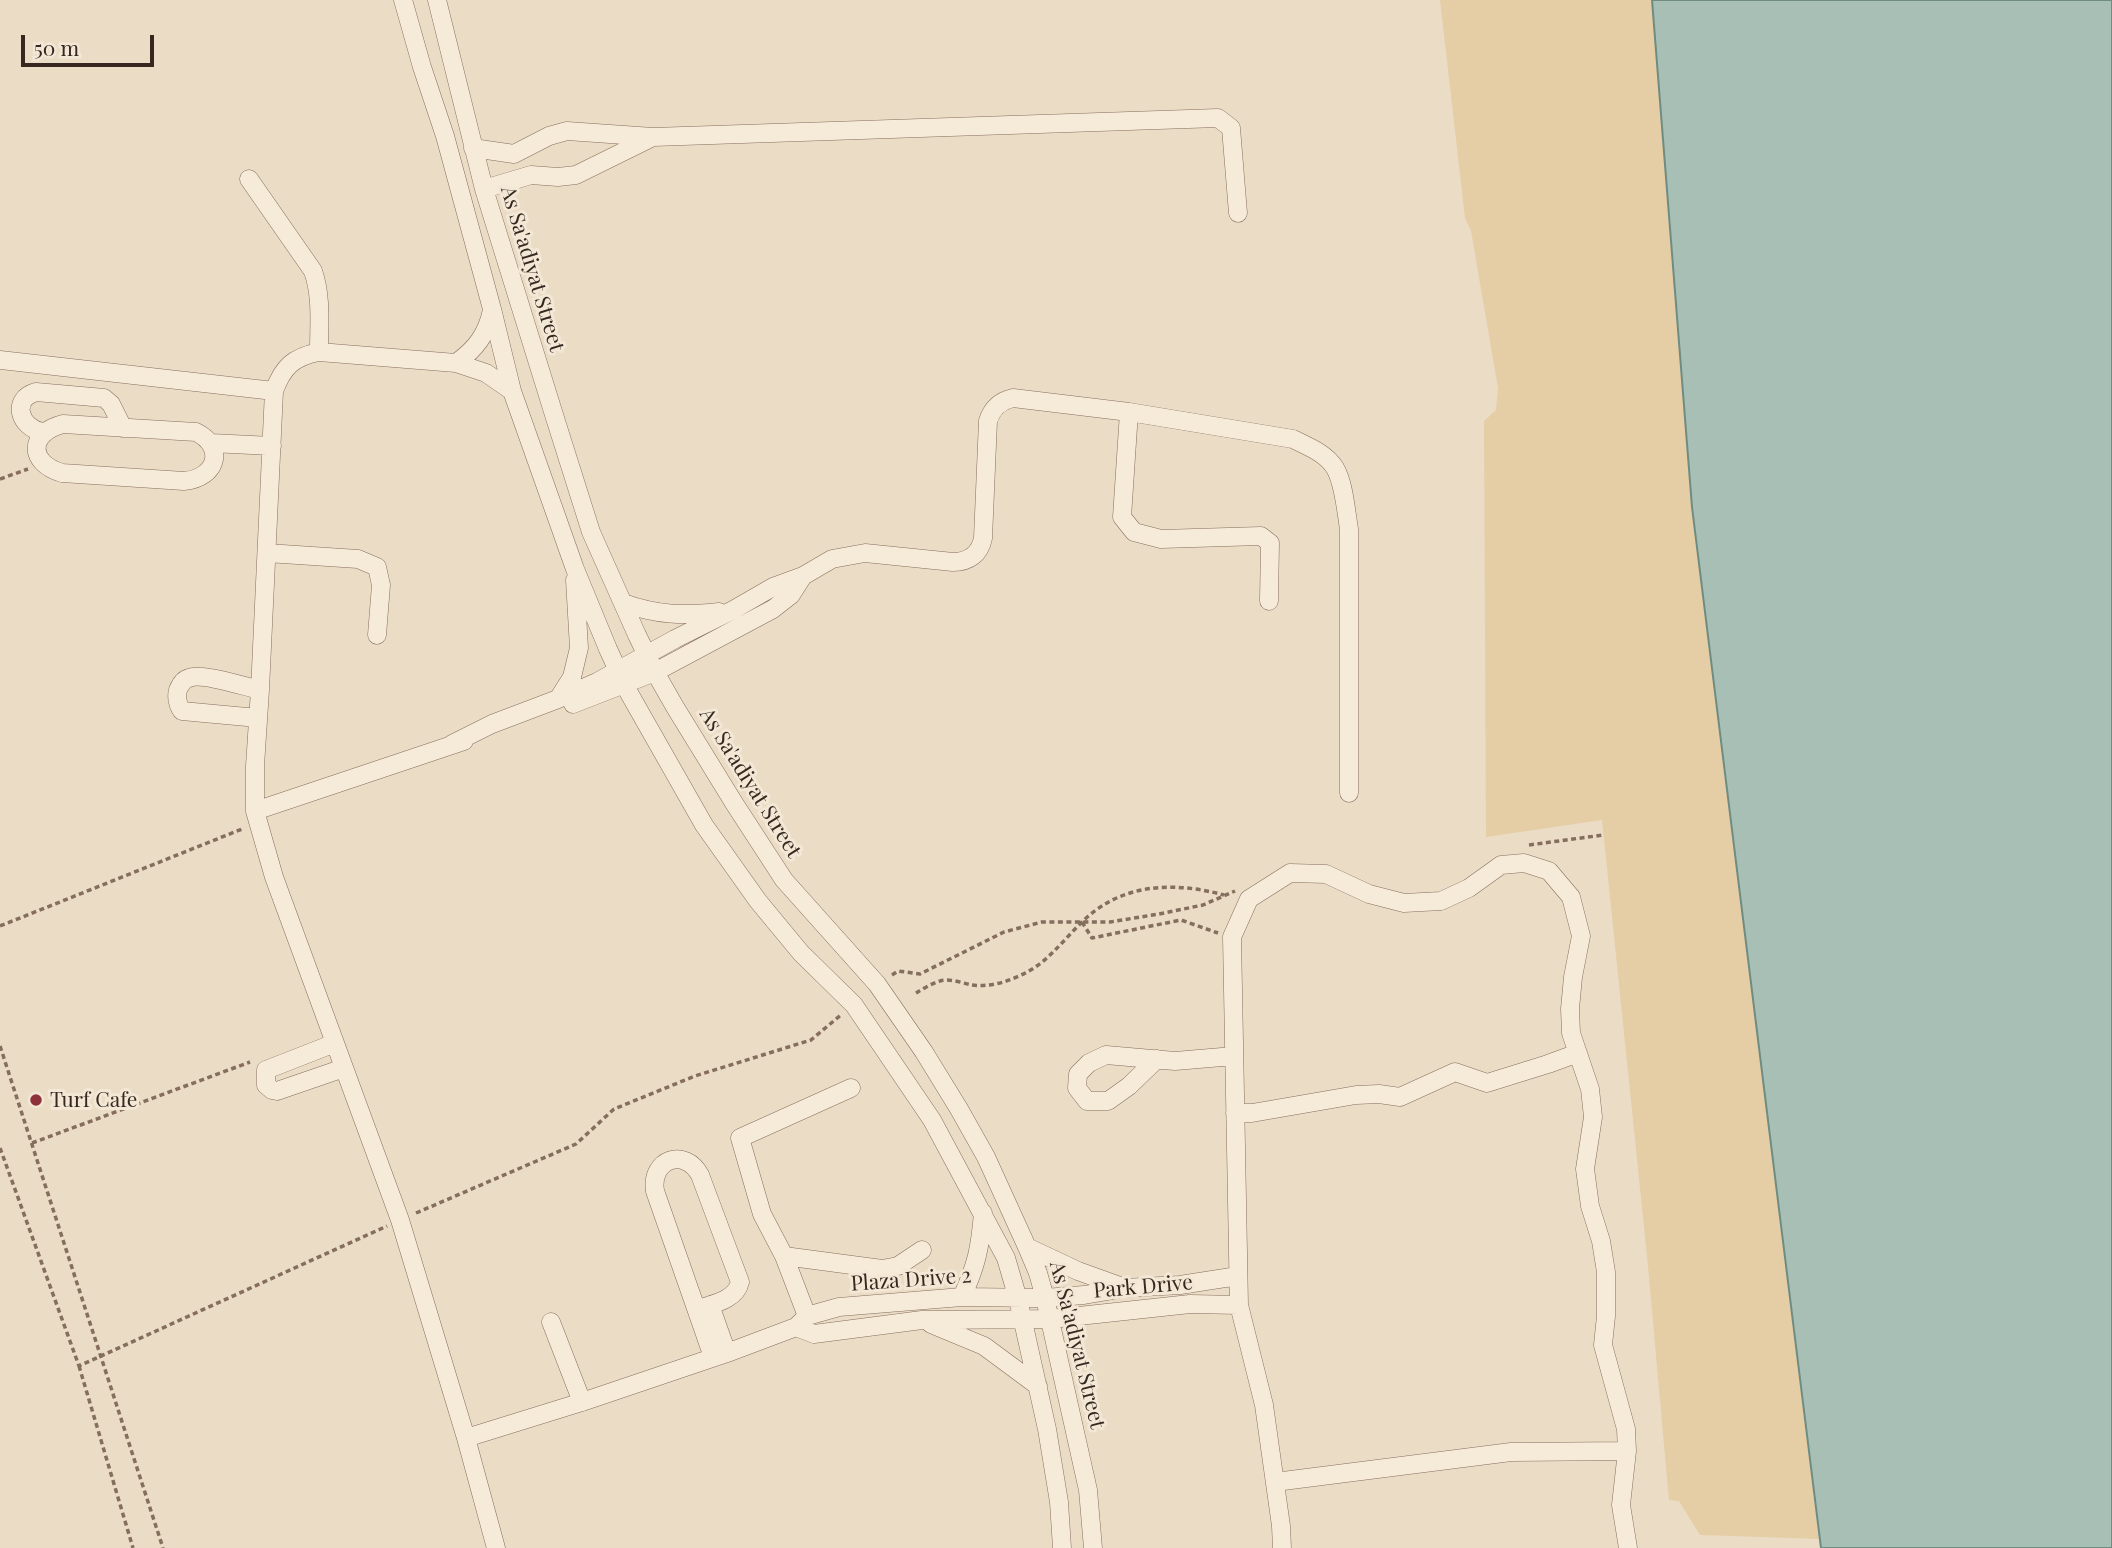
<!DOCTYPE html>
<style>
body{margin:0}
#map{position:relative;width:2112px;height:1548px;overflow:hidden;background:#ebdcc6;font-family:"Playfair Display",serif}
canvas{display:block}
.scale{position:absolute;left:21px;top:35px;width:133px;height:32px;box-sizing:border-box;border:4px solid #362820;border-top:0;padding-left:9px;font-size:21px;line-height:24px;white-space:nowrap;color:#362820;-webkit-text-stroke:5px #f3e7d5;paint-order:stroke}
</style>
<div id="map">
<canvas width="2112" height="1548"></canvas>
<div class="scale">50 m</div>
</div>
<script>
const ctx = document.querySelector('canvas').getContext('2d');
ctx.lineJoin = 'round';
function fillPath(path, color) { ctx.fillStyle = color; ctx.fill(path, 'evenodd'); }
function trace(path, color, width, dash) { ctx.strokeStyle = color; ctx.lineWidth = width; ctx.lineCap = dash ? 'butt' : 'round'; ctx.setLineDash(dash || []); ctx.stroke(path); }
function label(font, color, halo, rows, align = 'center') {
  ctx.font = font + ' "Playfair Display",serif'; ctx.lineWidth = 6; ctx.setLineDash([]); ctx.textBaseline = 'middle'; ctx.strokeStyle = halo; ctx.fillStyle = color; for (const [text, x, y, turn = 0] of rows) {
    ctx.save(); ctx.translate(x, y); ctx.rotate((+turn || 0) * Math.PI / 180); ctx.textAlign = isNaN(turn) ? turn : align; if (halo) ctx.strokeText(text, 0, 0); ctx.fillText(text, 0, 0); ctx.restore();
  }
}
fillPath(new Path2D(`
 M 1440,0 L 1652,0 L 1692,507 L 1819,1539 L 1700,1535 L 1679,1501 L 1669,1500 L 1647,1256 L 1602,820 L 1486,837 L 1484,421 L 1496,410 L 1498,388 L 1471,231 L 1465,218 Z`), '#e5cea5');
const water = new Path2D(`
 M 1652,0 L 2112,0 L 2112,1548 L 1821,1548 L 1692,507 Z`);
fillPath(water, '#a7bfb5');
trace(water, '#6e8c82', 2);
const minor = new Path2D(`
 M 403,0 L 422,67 L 445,136 L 492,309 L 512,391 L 575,569 L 608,649 L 625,686 L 704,825 L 758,901 L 801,953 L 854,1005 L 932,1120 L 1006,1258 L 1018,1299 L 1047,1429 L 1059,1502 L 1062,1548
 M 437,0 L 484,189 L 555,418 L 591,532 L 637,635 L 655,672 L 675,707 L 734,803 L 784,880 L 877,984 L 924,1052 L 959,1109 L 986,1157 L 1027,1247 L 1038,1273 L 1045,1298 L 1088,1490 L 1093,1548
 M 473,148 L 514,154 L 549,136 L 567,131 L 653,137 L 1218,118 L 1231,128 L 1238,213
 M 249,179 L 313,271 C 322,297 319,325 319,352
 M 484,189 L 531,175 L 558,177 L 576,175 L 653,137
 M 0,360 L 274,391
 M 456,363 C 476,349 487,334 492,310
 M 1129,412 L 1122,517 L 1134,532 L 1161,539 L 1261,536 L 1270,543 L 1269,601
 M 63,424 L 196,432 C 226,447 217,478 184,481 L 62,473 C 28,463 28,433 63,424 Z
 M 43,432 C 19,428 11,399 36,392 L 104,398 L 111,404 L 123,428
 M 211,443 L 272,446
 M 267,553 L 358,559 L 377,567 L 381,585 L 377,635
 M 623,603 C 657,615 683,616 719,612
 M 558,699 L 572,677 L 579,648 L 575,580
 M 573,704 L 655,672 L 773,609 L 791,595 L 803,576
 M 258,718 L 182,711 C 178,706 176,697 178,690 C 180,685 184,679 189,678 C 201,672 246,687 260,690
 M 452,744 L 492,724 L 558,699 L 597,682 L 675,639 L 733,610 L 773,587 L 803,576 L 832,559 L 865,553 L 953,562 C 969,562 980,554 983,538 L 988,421 C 992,408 1000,401 1013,398 L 1129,412 L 1293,439 C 1307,446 1326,453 1335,468 C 1344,483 1346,511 1349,529 L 1349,793
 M 255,811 L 464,741
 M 335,1043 L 266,1070 L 266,1085 L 272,1090 L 277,1091 L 344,1068
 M 1157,1059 L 1129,1086 L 1108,1101 L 1087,1101 L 1077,1088 L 1078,1074 L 1089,1063 L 1106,1055 L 1175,1061 L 1234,1056
 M 1235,1113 L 1252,1113 L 1356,1095 L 1379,1094 L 1400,1097 L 1455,1072 L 1487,1083 L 1548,1064 L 1578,1053
 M 1027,1247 L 1078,1271 L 1125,1288 L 1180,1285 L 1238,1276
 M 784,1256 L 882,1269 L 898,1266 L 922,1250
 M 962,1297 C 977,1264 980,1248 983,1213
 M 710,1305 L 727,1353
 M 698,1309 C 713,1304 736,1300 740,1282 L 700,1175 C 685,1147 650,1159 655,1191 L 713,1357
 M 807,1316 L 784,1256 L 762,1214 L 740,1138 L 851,1088
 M 551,1322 L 582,1402
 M 931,1324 L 984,1346 L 1038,1386
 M 796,1327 L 814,1334 L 922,1320 L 1051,1319 L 1190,1304 L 1239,1305
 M 466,1438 L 582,1402 L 727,1353 L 796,1327 L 807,1316 L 839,1307 L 962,1297 L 1045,1298 L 1084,1295 L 1125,1288
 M 1275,1482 L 1511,1452 L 1627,1451
 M 496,1548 L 466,1438 L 400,1220 L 274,877 L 255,811 L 255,766 L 260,690 L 274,391 C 283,367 293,357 319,352 L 456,363 L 486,373 L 512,391
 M 1282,1548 L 1281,1526 L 1264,1405 L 1239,1305 L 1232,937 L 1249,899 L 1290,873 L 1326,874 L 1369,894 L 1404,903 L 1441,901 L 1469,888 L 1501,865 L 1524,863 L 1549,871 L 1571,897 L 1581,936 L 1573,977 L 1570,1009 L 1571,1033 L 1590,1089 L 1593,1117 L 1585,1169 L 1590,1206 L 1601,1241 L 1606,1272 L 1606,1316 L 1603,1345 L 1626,1429 L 1627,1451 L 1621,1505 L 1628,1548`);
trace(minor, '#856e5d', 19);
trace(new Path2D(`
 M 0,479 L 28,469
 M 1529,845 L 1603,835
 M 1082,922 L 1092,938 L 1181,920 L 1218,933
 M 0,926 L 242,829
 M 892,975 L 898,971 L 920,974 L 1004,932 L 1042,922 L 1110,922 L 1159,914 L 1203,905 L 1235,891
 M 916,993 C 923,989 932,983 940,981 C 950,978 962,983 972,985 C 988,987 1004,983 1019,976 C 1045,965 1060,944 1079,925 C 1119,883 1172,881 1224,895
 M 0,1046 L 163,1548
 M 32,1143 L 250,1062
 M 0,1148 L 79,1366 L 387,1226
 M 416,1213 L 576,1144 L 614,1109 L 695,1076 L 811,1040 L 842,1014
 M 79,1366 L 133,1548`), '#856e5d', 3.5, [5, 3.5]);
trace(minor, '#f6ebd8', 18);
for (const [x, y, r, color] of [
 [36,1100,7,"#8f313a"]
]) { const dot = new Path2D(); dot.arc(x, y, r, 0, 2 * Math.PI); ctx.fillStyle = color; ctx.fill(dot); trace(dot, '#f3e7d5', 2.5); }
label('21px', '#362820', '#f3e7d5', [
 ["As Sa'adiyat Street",532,269,73],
 ["As Sa'adiyat Street",750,783,58],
 ["Plaza Drive 2",911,1280,-4],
 ["Park Drive",1143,1287,-5],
 ["As Sa'adiyat Street",1077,1345,76]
]);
label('21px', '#362820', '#f3e7d5', [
 ["Turf Cafe",50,1100]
], 'left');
</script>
